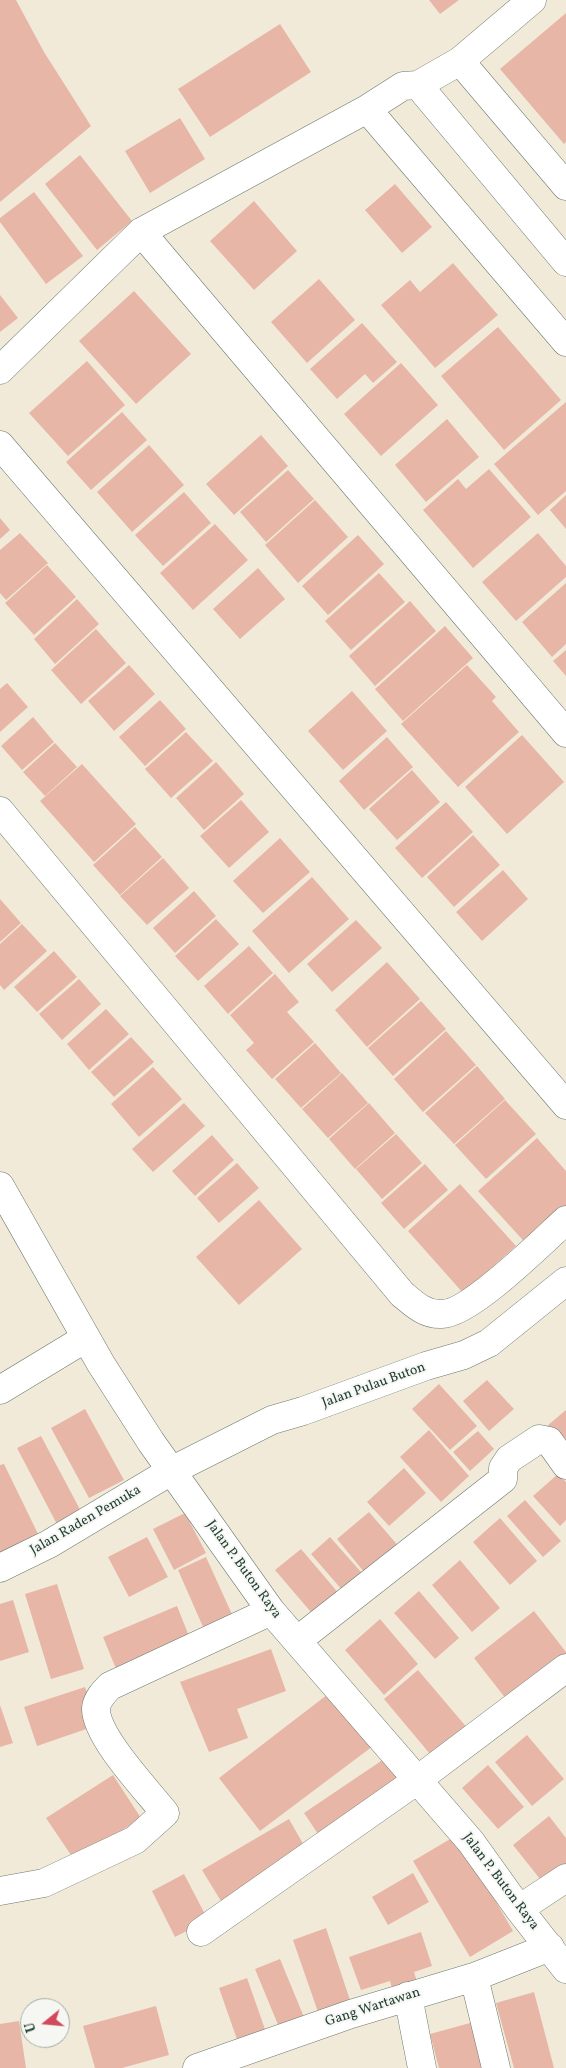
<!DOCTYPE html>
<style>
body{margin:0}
#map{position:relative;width:566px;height:2068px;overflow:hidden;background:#f2ead8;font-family:Vollkorn,serif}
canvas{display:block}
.north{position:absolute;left:20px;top:1998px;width:50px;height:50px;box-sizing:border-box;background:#f6f6f2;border:1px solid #a0aca6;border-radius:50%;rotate:253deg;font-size:14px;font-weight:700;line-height:20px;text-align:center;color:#1f3d34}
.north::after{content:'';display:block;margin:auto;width:18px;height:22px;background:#d1495b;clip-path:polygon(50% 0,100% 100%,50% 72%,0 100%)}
</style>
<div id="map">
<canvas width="566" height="2068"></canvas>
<div class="north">U</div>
</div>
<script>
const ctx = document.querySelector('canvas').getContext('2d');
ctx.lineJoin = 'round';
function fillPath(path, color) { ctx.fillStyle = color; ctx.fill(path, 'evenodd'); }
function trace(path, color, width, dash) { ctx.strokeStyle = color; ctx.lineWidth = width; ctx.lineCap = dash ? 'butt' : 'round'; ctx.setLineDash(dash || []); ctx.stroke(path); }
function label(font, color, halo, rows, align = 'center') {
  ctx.font = font + ' Vollkorn,serif'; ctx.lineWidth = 4; ctx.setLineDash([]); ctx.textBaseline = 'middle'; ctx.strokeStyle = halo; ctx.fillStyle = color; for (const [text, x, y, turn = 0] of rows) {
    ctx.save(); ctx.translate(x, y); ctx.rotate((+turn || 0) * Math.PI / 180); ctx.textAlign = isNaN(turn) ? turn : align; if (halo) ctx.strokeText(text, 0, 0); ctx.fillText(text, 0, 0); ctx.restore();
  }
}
fillPath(new Path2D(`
 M 0,0 L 16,0 L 44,52 L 91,126 L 0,202 Z
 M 429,0 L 459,0 L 440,14 Z
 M 566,13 L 566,142 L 564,144 L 500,69 Z
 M 280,24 L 311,72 L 210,137 L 178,89 Z
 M 180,118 L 205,159 L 150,193 L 125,151 Z
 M 80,155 L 132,221 L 97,250 L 45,184 Z
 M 395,184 L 432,227 L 402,253 L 365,210 Z
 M 34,192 L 83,256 L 46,284 L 0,222 L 0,218 Z
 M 254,201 L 297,251 L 254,290 L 210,241 Z
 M 453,263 L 498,315 L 435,368 L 381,305 L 410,280 L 420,292 Z
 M 319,279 L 355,320 L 307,363 L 271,322 Z
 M 134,291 L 191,354 L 136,404 L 79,341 Z
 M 0,295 L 18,318 L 0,332 Z
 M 362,323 L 397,362 L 373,383 L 365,374 L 337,399 L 310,369 Z
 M 498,327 L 561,400 L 504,450 L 441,376 Z
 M 87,361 L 125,405 L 68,456 L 29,413 Z
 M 401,363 L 438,405 L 381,456 L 344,414 Z
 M 566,402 L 566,491 L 538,515 L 494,464 Z
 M 122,412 L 147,440 L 91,490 L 66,462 Z
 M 447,419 L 479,457 L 426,502 L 395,465 Z
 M 261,435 L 288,466 L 234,515 L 206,484 Z
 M 149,445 L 184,485 L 132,532 L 97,492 Z
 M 489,469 L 531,517 L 473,568 L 423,510 L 458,479 L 466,489 Z
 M 288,470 L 314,499 L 266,542 L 240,512 Z
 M 184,492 L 211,523 L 163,566 L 135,535 Z
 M 566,495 L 566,529 L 550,510 Z
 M 315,500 L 348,537 L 298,583 L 265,545 Z
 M 0,518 L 10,530 L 0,539 Z
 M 215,524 L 248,560 L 193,610 L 160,573 Z
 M 20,533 L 48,563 L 6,600 L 0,593 L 0,550 Z
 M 538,533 L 566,566 L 566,577 L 516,621 L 482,582 Z
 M 358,535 L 384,564 L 328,615 L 302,586 Z
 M 47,565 L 76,597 L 34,635 L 5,603 Z
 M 258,568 L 285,599 L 240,639 L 213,609 Z
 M 379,573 L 405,602 L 351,650 L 325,621 Z
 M 566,583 L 566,644 L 552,657 L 522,622 Z
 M 77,599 L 99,624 L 55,664 L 34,639 Z
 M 410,601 L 436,631 L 375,686 L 349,656 Z
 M 445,626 L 473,658 L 403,721 L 375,689 Z
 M 96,629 L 126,663 L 81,704 L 51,670 Z
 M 566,650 L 566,676 L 553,661 Z
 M 129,665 L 155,694 L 114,731 L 88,701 Z
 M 467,665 L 496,697 L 492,701 L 519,732 L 458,787 L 401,724 Z
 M 7,683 L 28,707 L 0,732 L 0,689 Z
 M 352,691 L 387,731 L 343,770 L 308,731 Z
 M 160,700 L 186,729 L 145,766 L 119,737 Z
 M 33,717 L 54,742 L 22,770 L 1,746 Z
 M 186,732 L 213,761 L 171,798 L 145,769 Z
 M 522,735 L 564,782 L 507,834 L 465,787 Z
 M 387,737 L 413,767 L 364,810 L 339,781 Z
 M 55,743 L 77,767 L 45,796 L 23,772 Z
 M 216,762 L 244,794 L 204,830 L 176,798 Z
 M 82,764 L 109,794 L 83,817 L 109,794 L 136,824 L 94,862 L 40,801 Z
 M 412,770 L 440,802 L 397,840 L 369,809 Z
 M 241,800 L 269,832 L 229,868 L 200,836 Z
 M 446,802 L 473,832 L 422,878 L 395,848 Z
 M 135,827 L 162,857 L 120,895 L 93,865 Z
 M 473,835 L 500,865 L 454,907 L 427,877 Z
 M 280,838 L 310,872 L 263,913 L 233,881 Z
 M 163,858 L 189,888 L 147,925 L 120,896 Z
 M 503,870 L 528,899 L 482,941 L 456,912 Z
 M 312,877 L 349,919 L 289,973 L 252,931 Z
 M 194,891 L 216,916 L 175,953 L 153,928 Z
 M 0,899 L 21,923 L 0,942 Z
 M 216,919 L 239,944 L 198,981 L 175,956 Z
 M 356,920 L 382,948 L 332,992 L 307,964 Z
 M 22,924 L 47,951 L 4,990 L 0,985 L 0,944 Z
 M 249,946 L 273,973 L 228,1014 L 204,986 Z
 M 54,951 L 77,977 L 37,1012 L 14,987 Z
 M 387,962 L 420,999 L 367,1047 L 335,1010 Z
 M 275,974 L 299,1002 L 287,1012 L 314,1042 L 272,1079 L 246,1050 L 254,1043 L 230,1015 Z
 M 79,979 L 101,1004 L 62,1040 L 39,1014 Z
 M 421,1001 L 446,1029 L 393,1076 L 368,1048 Z
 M 106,1009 L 129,1034 L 89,1070 L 67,1044 Z
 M 446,1031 L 476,1065 L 423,1112 L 394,1079 Z
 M 131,1037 L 154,1062 L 114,1097 L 91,1072 Z
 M 315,1043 L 341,1073 L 301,1108 L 275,1079 Z
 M 477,1066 L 505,1099 L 454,1144 L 425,1113 Z
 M 153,1067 L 182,1099 L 139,1137 L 111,1104 Z
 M 342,1073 L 368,1103 L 328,1138 L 302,1109 Z
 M 505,1100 L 536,1134 L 486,1179 L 455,1145 Z
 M 184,1103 L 205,1126 L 153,1172 L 132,1149 Z
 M 369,1103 L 395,1133 L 355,1169 L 329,1139 Z
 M 396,1134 L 422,1163 L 382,1199 L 356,1169 Z
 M 212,1135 L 234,1160 L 195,1196 L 172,1171 Z
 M 537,1138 L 566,1171 L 566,1217 L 531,1249 L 478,1191 Z
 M 237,1163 L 259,1188 L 219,1223 L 197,1198 Z
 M 425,1164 L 448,1190 L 404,1229 L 381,1203 Z
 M 460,1184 L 516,1246 L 463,1293 L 408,1231 Z
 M 259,1200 L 302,1249 L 239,1305 L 196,1257 Z
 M 487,1380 L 514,1409 L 489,1431 L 463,1401 Z
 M 439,1384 L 477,1426 L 450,1450 L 412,1409 Z
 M 85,1409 L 124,1480 L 89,1498 L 51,1428 Z
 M 566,1410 L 566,1447 L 547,1426 Z
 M 429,1430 L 469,1476 L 441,1502 L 400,1457 Z
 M 478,1431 L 494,1449 L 470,1471 L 453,1452 Z
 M 41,1436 L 84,1517 L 60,1530 L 17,1448 Z
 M 4,1464 L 41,1540 L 0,1560 L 0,1465 Z
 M 404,1468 L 426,1493 L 389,1526 L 367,1502 Z
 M 558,1474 L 566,1482 L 566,1520 L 560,1526 L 533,1496 Z
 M 525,1500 L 561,1541 L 543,1557 L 507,1516 Z
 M 369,1512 L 401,1549 L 369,1578 L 337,1539 Z
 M 185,1513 L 206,1553 L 174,1570 L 153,1529 Z
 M 500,1518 L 537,1561 L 510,1585 L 473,1542 Z
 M 147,1537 L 168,1577 L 129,1597 L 108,1557 Z
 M 330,1537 L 369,1581 L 349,1598 L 311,1554 Z
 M 301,1549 L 341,1596 L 316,1618 L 275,1570 Z
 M 206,1557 L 236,1623 L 207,1636 L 178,1570 Z
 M 460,1560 L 500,1608 L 472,1632 L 432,1585 Z
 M 57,1584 L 84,1669 L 51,1679 L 25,1594 Z
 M 419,1591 L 459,1638 L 435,1659 L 394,1613 Z
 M 13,1600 L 29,1652 L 0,1661 L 0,1604 Z
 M 177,1606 L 193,1646 L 119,1676 L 103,1637 Z
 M 534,1611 L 566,1652 L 566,1660 L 510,1704 L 474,1658 Z
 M 380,1619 L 418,1664 L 384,1695 L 345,1650 Z
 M 271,1649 L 286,1691 L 237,1709 L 248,1738 L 209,1752 L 180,1682 Z
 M 418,1670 L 469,1730 L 435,1760 L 384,1699 Z
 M 85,1687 L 98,1725 L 37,1746 L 24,1707 Z
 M 332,1691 L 373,1746 L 260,1831 L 219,1778 Z
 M 0,1705 L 13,1743 L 0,1747 Z
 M 527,1735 L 564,1779 L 532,1806 L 495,1762 Z
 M 387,1757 L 407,1787 L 324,1843 L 304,1813 Z
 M 488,1765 L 524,1807 L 498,1829 L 462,1788 Z
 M 113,1775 L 141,1818 L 75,1861 L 46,1818 Z
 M 549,1816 L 566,1838 L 566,1866 L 544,1884 L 513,1845 Z
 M 289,1819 L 310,1856 L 224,1906 L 202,1870 Z
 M 457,1835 L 513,1931 L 470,1957 L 413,1861 Z
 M 413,1873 L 429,1902 L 388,1925 L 372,1897 Z
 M 184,1874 L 208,1920 L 175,1937 L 152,1891 Z
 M 326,1928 L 350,2000 L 318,2012 L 293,1940 Z
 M 421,1932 L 432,1966 L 414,1972 L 420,1991 L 395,1999 L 390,1981 L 361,1990 L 349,1957 Z
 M 280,1959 L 306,2022 L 281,2032 L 255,1969 Z
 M 247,1978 L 267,2035 L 239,2045 L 219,1988 Z
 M 534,1992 L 554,2068 L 514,2068 L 496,2003 Z
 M 156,2006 L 169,2055 L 122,2068 L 95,2068 L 83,2026 Z
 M 481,2020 L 494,2068 L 439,2068 L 430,2034 Z
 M 19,2021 L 26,2068 L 0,2068 L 0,2024 Z`), '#e7b6a7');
const minor = new Path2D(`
 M 532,0 L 460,61 L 566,186
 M 418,85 L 460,61
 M 367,109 L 566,342
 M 141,232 L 566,733
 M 0,370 L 141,232 L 367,109 L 403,86 L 418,85 L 566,262
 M 0,445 L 566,1105
 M 0,811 L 402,1294 C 414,1304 425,1315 442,1314 C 470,1314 543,1241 566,1220
 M 0,1186 L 101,1364 L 151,1442 L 271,1611 L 471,1842 L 519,1909 L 566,1969
 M 0,1390 L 86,1338
 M 0,1568 L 49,1544 L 171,1471 L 272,1420 L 303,1411 L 426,1366 L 464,1355 L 489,1343 L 566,1281
 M 298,1640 L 503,1479 L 503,1468 L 509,1459 L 539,1439 L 549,1441 L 566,1465
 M 0,1891 L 44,1883 L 135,1840 L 165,1813 C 147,1790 95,1736 96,1708 C 97,1699 104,1692 110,1686 L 271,1611
 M 519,1909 L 566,1878
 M 201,1932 L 416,1781 L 566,1668
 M 474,1977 L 496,2068
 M 408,1996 L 422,2068
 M 197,2068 L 351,2014 L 474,1977 L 550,1947`);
trace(minor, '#697a6d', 29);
trace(minor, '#fff', 28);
label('14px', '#1f3d34', '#f6f6f2', [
 ["Jalan Pulau Buton",374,1386,-20],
 ["Jalan Raden Pemuka",86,1521,-30],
 ["Jalan P. Buton Raya",243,1570,54],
 ["Jalan P. Buton Raya",500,1882,53],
 ["Gang Wartawan",373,2008,-18]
]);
</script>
